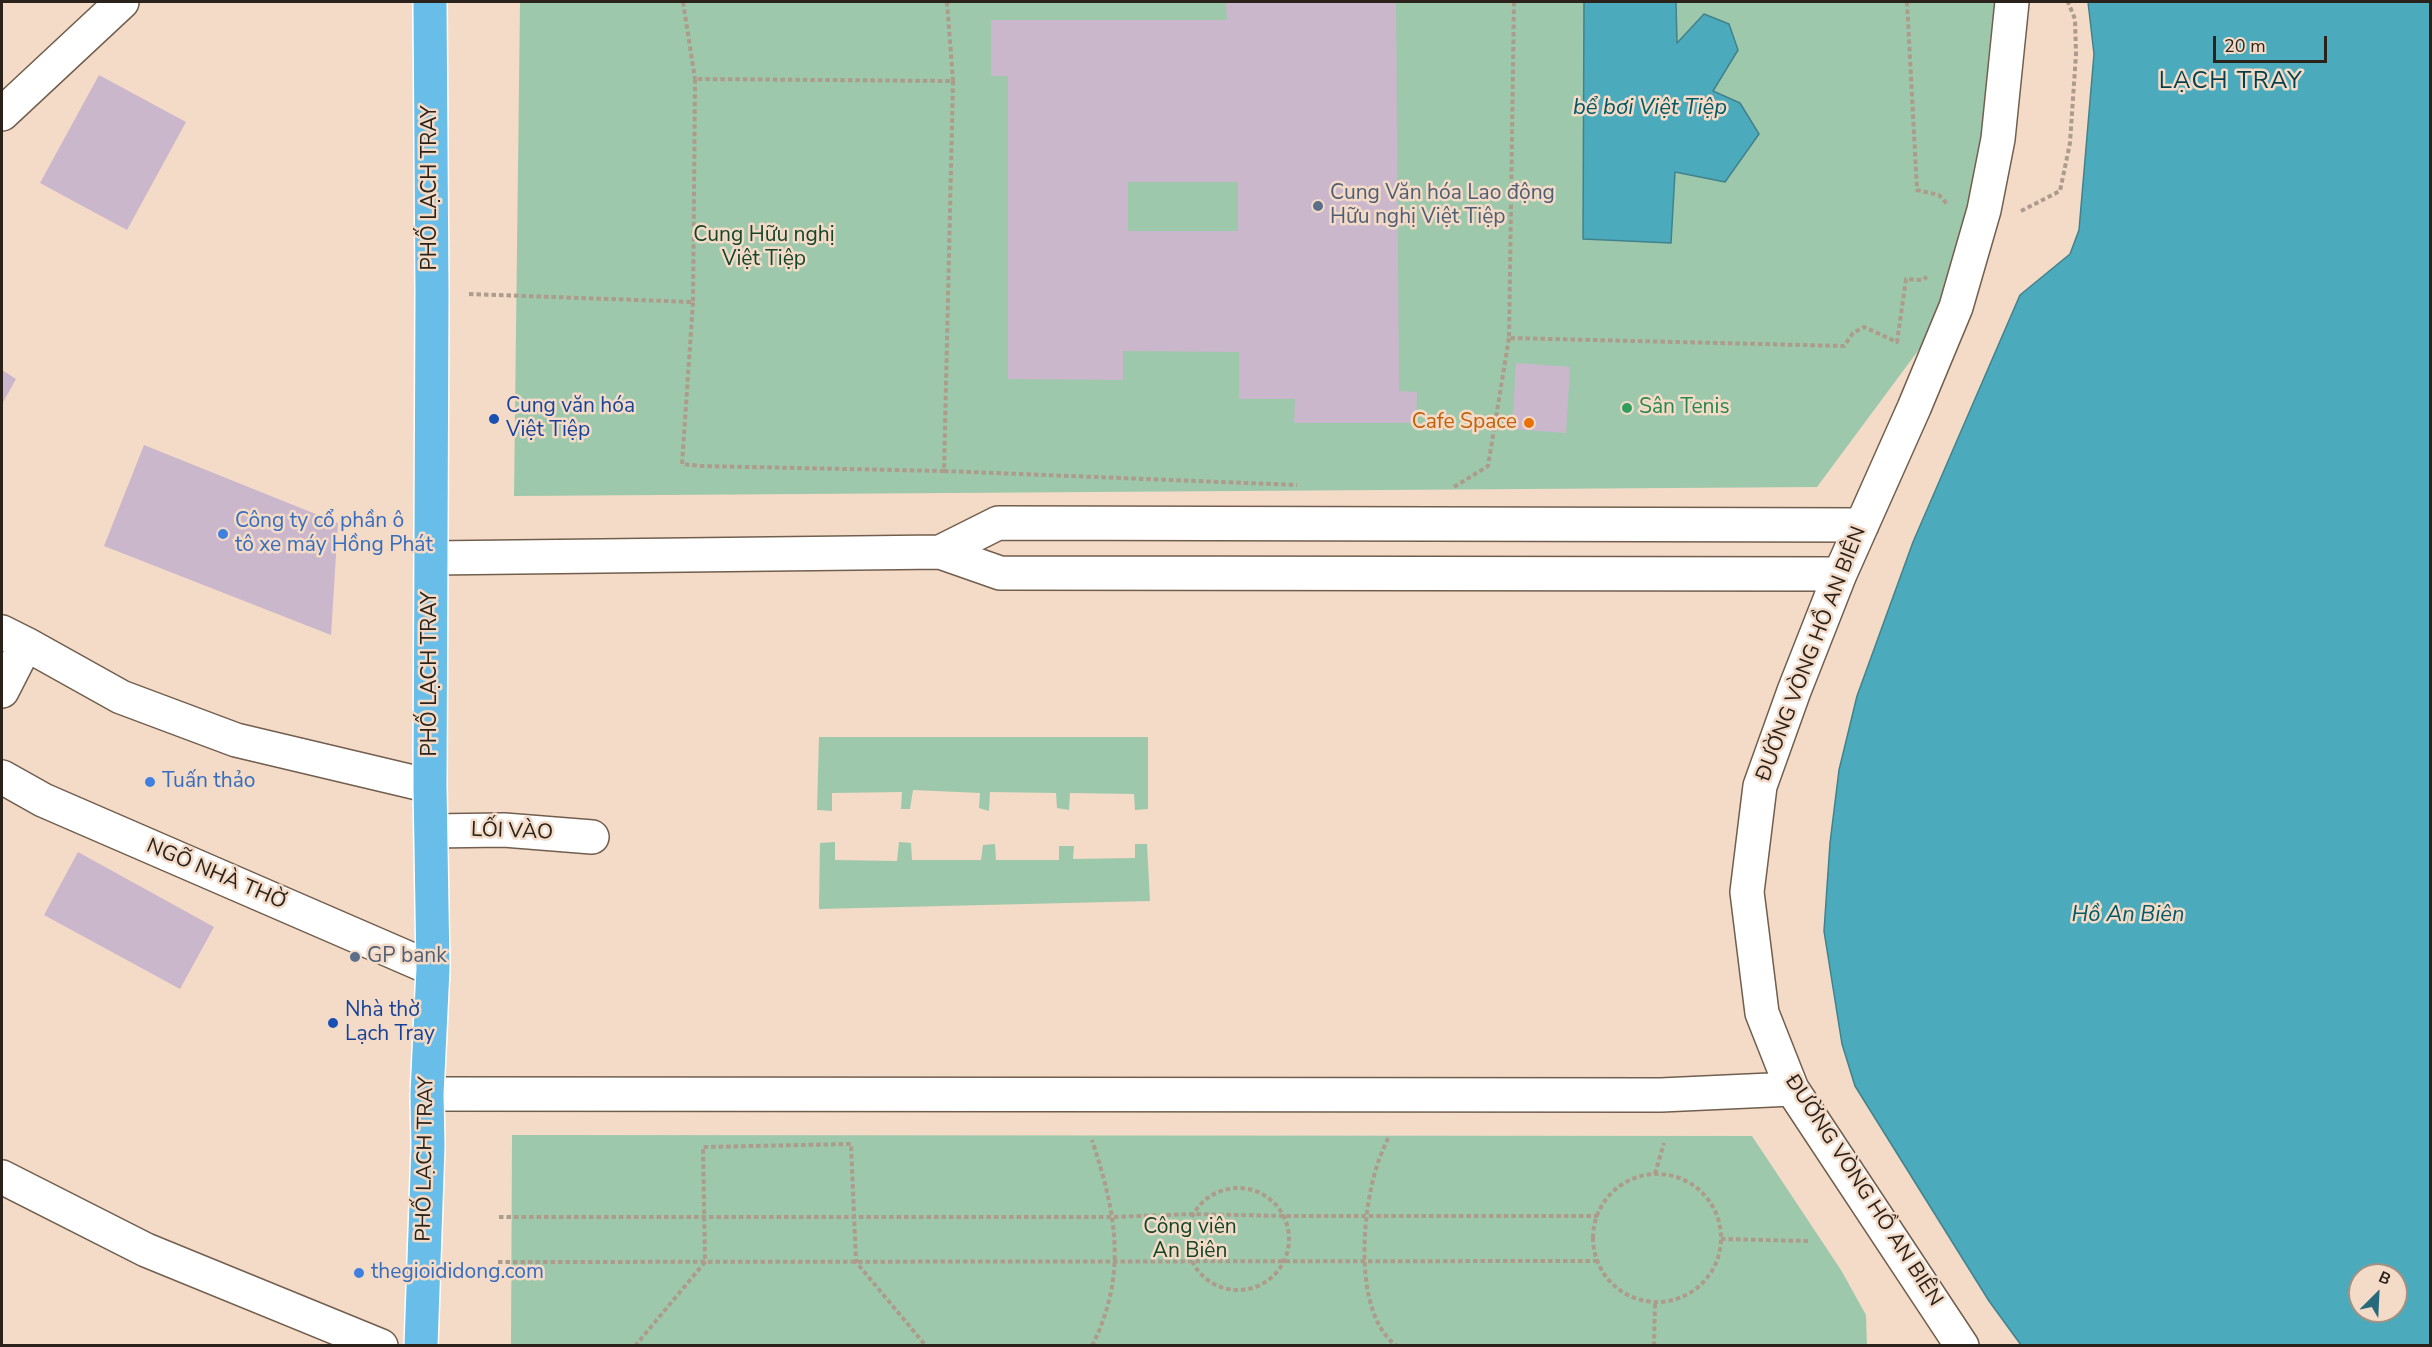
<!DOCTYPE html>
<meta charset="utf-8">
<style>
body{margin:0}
#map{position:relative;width:2432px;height:1347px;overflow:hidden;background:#f3dbc7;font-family:"Nunito Sans",sans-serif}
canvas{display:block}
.frame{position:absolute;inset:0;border:3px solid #2b231b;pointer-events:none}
.north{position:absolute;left:2348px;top:1263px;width:60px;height:60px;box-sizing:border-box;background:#f3dbc7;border:2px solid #a39182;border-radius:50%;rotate:24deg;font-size:16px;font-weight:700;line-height:24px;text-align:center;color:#2b231b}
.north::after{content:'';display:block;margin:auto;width:21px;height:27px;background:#286a7d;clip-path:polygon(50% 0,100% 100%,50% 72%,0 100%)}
.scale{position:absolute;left:2213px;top:36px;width:114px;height:27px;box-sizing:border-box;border:3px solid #2b231b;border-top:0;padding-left:8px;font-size:18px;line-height:21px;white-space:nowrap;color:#2b231b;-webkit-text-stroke:4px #f3dbc7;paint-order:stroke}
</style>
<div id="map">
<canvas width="2432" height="1347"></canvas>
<div class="frame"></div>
<div class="north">B</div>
<div class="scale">20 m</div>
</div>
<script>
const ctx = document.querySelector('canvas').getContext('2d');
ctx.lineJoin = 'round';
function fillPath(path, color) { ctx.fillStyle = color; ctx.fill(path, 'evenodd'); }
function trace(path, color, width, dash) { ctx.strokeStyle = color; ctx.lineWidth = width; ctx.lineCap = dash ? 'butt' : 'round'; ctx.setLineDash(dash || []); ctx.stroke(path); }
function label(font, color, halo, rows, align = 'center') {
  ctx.font = font + ' "Nunito Sans",sans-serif'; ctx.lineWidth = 5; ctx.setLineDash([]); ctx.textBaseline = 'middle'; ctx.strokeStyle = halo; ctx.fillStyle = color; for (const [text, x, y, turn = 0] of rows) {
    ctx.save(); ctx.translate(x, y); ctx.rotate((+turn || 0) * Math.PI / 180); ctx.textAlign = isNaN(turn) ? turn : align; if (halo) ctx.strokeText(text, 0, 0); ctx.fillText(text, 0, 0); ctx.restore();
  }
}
fillPath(new Path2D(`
 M 520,2 L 2003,2 L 1973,226 L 1926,340 L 1817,487 L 514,496 Z
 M 819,737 L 1148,737 L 1148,809 L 1135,810 L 1134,794 L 1070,793 L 1069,810 L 1057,808 L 1056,793 L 990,792 L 989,811 L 979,808 L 980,793 L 913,790 L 910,809 L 901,809 L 902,792 L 832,793 L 832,811 L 817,810 Z
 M 835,842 L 835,860 L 897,861 L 899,842 L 911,843 L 912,860 L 981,860 L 983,845 L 995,844 L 996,860 L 1059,860 L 1059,846 L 1074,846 L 1073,859 L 1135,858 L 1135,844 L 1147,844 L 1150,901 L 819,909 L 820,843 Z
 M 512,1135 L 1752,1136 L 1841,1270 L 1866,1315 L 1867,1346 L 511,1345 Z`), '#9ec8ab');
const water = new Path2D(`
 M 1584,2 L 1676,2 L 1677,43 L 1704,14 L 1729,24 L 1738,50 L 1713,91 L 1740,103 L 1759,134 L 1725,182 L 1675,172 L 1671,243 L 1583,239 Z
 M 2088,2 L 2430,2 L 2430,1345 L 2021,1345 L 1989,1301 L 1855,1086 L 1842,1044 L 1824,931 L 1830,843 L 1839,770 L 1857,696 L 1913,542 L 2020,295 L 2070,254 L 2079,230 L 2094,54 ZM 2360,1275 L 2396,1275 L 2396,1311 L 2360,1311 Z`);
fillPath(water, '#4caabd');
trace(water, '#42828c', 1.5);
fillPath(new Path2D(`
 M 1226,2 L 1396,2 L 1399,391 L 1417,392 L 1416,423 L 1294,423 L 1295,399 L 1239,399 L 1239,352 L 1123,351 L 1123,380 L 1008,379 L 1008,76 L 991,76 L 991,20 L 1227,20 ZM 1128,182 L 1238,182 L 1238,231 L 1128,231 Z
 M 99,75 L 186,122 L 127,230 L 40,183 Z
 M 1516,363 L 1570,367 L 1566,433 L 1512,429 Z
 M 2,370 L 16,379 L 2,404 Z
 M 144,445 L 338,523 L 331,635 L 104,546 Z
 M 78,852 L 214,927 L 180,989 L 44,915 Z`), '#cbb7cc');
const minor = new Path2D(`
 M 2,114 L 122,2
 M 940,552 L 998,523 L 1862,525
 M 432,558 L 940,552 L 1000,573 L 1840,574
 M 2,632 L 26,644
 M 2,691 L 26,644 L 121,697 L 236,740 L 430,786
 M 2,777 L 43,800 L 433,969
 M 431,831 L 504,830 L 592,837
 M 427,1094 L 1661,1095 L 1792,1089
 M 2,1177 L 146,1250 L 381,1346
 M 1962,1346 L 1792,1089 L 1762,1013 L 1747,892 L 1760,786 L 1794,691 L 1840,574 L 1914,408 L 1956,307 L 1984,210 L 1998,139 L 2012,2`);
const major = new Path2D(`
 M 421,1346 L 428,1146 L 427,1094 L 433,969 L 430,786 L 432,293 L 430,2`);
trace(minor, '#725e4d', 36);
trace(major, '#fff', 36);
trace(new Path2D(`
 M 683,2 L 695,79
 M 947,2 L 953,81
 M 1514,2 L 1509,338 L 1844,346 L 1853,333 L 1864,327 L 1897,342 L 1906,279 L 1922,280 L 1927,277
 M 1907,2 L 1917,190 L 1939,195 L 1948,205
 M 2021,211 L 2060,191 L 2070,143 L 2076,54 L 2075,19 L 2068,2
 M 469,294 L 693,302 L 695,79 L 953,81 L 944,471 L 701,466 L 682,464 L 693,302
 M 944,471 L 1297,485
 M 1454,487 L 1488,466 L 1509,338
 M 1388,1138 C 1384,1148 1379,1158 1376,1169 C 1362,1214 1353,1315 1397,1346
 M 1655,1174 L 1664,1143
 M1593 1238a64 64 0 1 1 128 0a64 64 0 1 1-128 0Z
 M1187 1239a51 51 0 1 1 102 0a51 51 0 1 1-102 0Z
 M 499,1217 L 1112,1217 L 1193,1214 L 1285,1216 L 1598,1216
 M 1721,1239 L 1808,1241
 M 498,1262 L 1598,1261
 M 635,1346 L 705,1262 L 703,1147 L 851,1144 L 856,1262 L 926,1346
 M 1092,1346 C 1128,1274 1116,1213 1092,1140
 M 1654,1346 L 1655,1303`), '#ad9b8b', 4, [4.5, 3]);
trace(minor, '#fff', 33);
trace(major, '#68bee8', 33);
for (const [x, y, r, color] of [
 [1318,206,6,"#5c6f8a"],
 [1627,408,6,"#2e9e5b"],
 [494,419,6,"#1a4fb4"],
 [1529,423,6,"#e8710a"],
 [223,534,6,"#3f7fe0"],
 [150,782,6,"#3f7fe0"],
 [355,957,6,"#5c6f8a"],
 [333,1023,6,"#1a4fb4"],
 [359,1273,6,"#3f7fe0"]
]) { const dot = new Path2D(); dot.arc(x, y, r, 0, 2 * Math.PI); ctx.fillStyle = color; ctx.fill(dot); trace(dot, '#f3dbc7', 2); }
label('21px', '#2b231b', '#f3dbc7', [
 ["PHỐ LẠCH TRAY",431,188,-90],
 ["ĐƯỜNG VÒNG HỒ AN BIÊN",1812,654,-69],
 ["PHỐ LẠCH TRAY",431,674,-90],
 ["LỐI VÀO",512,832,2],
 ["NGÕ NHÀ THỜ",216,875,23],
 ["PHỐ LẠCH TRAY",426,1159,-89],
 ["ĐƯỜNG VÒNG HỒ AN BIÊN",1863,1191,57]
]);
label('21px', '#4e5e75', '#f3dbc7', [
 ["Cung Văn hóa Lao động",1330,194],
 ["Hữu nghị Việt Tiệp",1330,218],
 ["GP bank",367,957]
], 'left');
label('21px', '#134528', '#f3dbc7', [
 ["Cung Hữu nghị",764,236],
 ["Việt Tiệp",764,260],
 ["Công viên",1190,1228],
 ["An Biên",1190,1252]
]);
label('21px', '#164399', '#f3dbc7', [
 ["Cung văn hóa",506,407],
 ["Việt Tiệp",506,431],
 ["Nhà thờ",345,1011],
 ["Lạch Tray",345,1035]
], 'left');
label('21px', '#27864d', '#f3dbc7', [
 ["Sân Tenis",1639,408]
], 'left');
label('21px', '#c56008', '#f3dbc7', [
 ["Cafe Space",1517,423]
], 'right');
label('21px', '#366cbe', '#f3dbc7', [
 ["Công ty cổ phần ô",235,522],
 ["tô xe máy Hồng Phát",235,546],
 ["Tuấn thảo",162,782],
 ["thegioididong.com",371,1273]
], 'left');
label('italic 22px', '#045967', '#f3dbc7', [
 ["bể bơi Việt Tiệp",1650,109],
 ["Hồ An Biên",2128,916]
]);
ctx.letterSpacing = '1.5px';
label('24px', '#023e4c', '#f3dbc7', [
 ["LẠCH TRAY",2231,82]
]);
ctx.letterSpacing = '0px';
</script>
